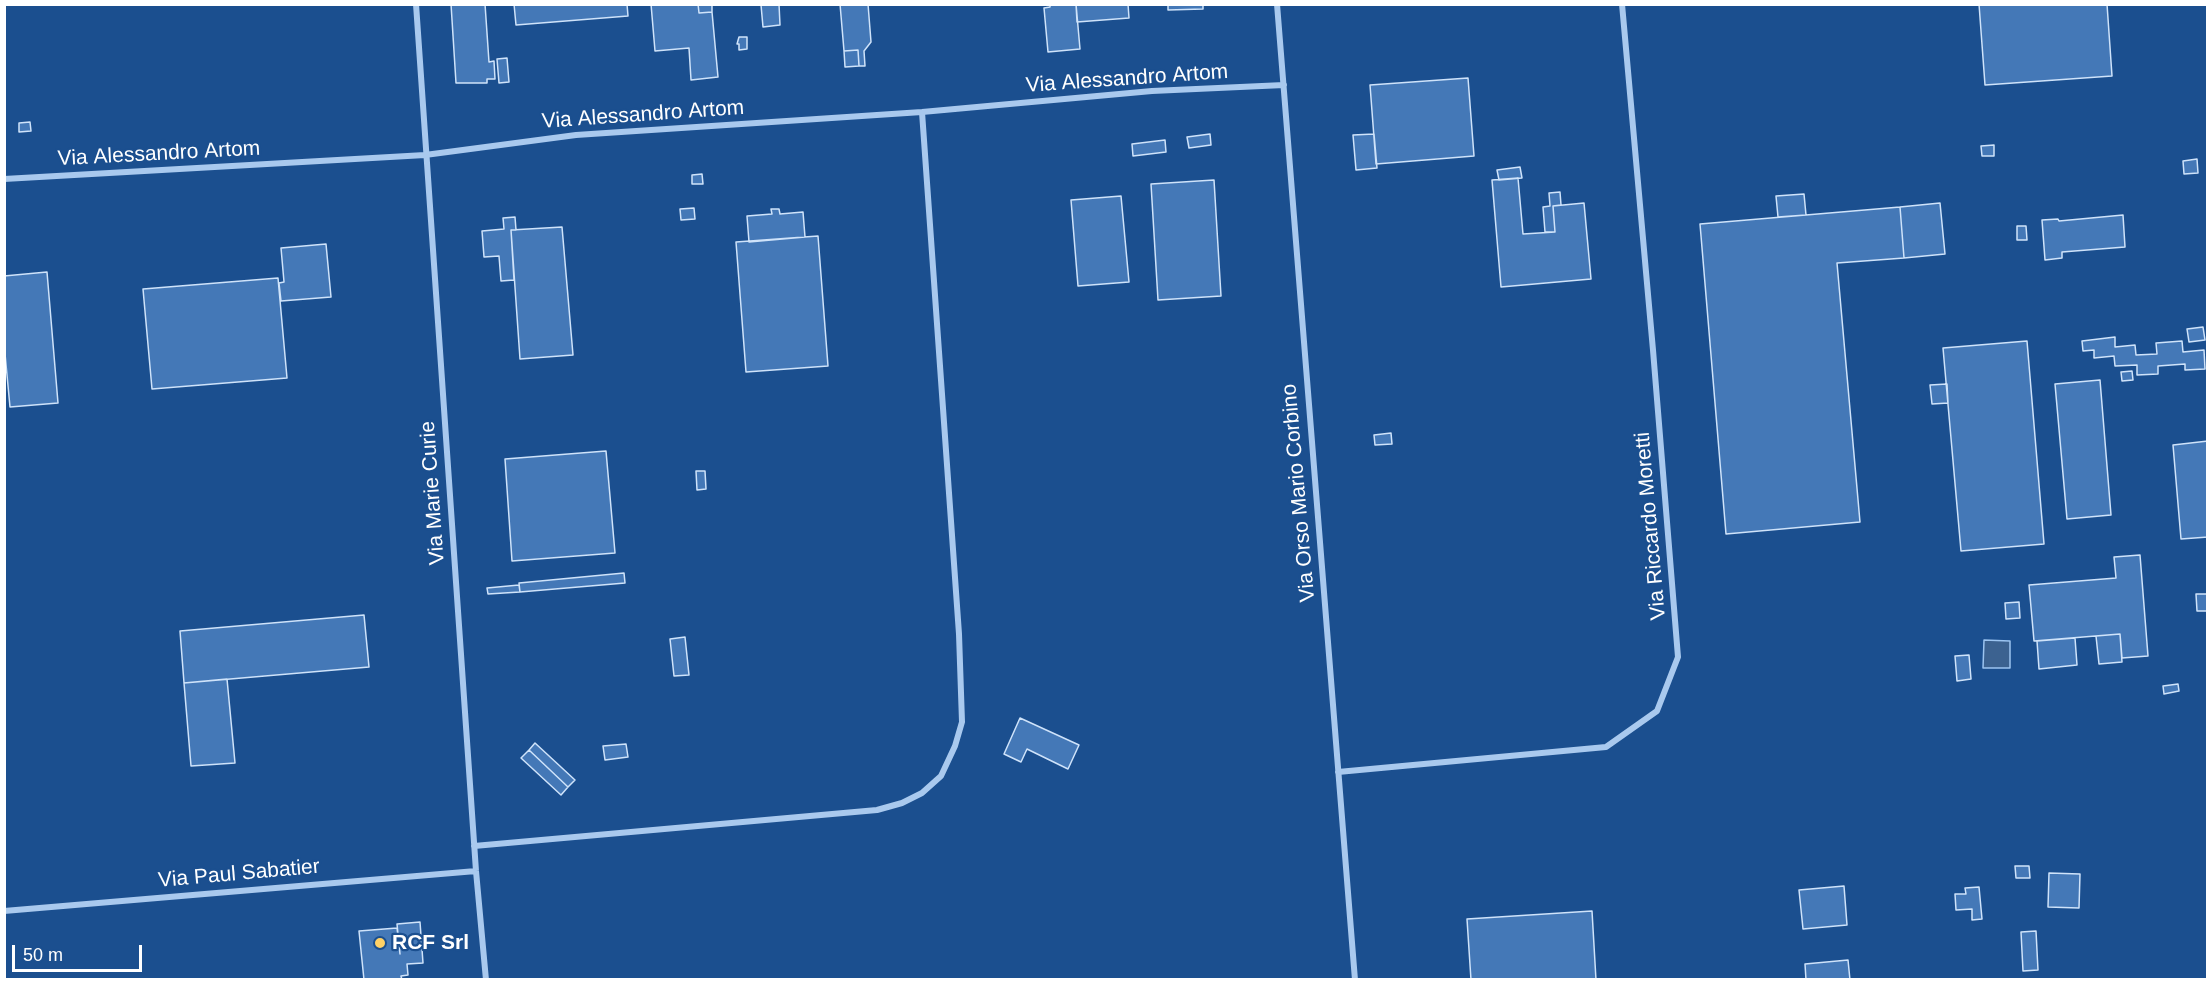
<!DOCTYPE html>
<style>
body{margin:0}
#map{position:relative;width:2212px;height:984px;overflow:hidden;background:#1b4f8f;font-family:Arial,sans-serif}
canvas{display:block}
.frame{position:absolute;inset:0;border:6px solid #fff;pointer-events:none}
.scale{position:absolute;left:12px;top:945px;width:130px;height:27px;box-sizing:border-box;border:3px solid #fff;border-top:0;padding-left:8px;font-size:18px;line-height:21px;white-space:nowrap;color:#fff;-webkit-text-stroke:4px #1b4f8f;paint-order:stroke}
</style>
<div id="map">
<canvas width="2212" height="984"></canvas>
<div class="frame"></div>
<div class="scale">50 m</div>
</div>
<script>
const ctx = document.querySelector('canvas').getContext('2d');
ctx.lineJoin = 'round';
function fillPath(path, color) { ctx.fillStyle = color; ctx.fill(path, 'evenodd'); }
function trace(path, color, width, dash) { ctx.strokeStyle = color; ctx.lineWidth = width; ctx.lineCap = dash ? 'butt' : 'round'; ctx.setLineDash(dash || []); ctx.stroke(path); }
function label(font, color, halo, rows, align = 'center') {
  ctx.font = font + ' Arial,sans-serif'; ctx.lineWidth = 4.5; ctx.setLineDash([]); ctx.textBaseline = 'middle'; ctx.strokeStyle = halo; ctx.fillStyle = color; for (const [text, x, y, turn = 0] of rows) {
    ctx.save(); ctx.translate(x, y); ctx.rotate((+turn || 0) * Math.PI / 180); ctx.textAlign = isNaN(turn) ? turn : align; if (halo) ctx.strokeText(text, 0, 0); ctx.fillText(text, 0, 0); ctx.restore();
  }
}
const water = new Path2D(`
 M 1984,640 L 2010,641 L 2010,668 L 1983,668 Z`);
fillPath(water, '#3c6290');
trace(water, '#9cc4f0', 1.5);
const building = new Path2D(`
 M 451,4 L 485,4 L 489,62 L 494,61 L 495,79 L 487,79 L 487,83 L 456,83 Z
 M 514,4 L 627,4 L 628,16 L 516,25 Z
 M 651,4 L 698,4 L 699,13 L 712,12 L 718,77 L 691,80 L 689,48 L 655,51 Z
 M 698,4 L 712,4 L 712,12 L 699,13 Z
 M 779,4 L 780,25 L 763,27 L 761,5 Z
 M 840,4 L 868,4 L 871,42 L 864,51 L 865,66 L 859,66 L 858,50 L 844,51 Z
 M 1050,4 L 1076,4 L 1080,49 L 1048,52 L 1044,8 L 1050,7 Z
 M 1076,4 L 1128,4 L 1129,18 L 1077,22 Z
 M 1168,4 L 1203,4 L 1203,9 L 1168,10 Z
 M 1979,4 L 2107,4 L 2112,76 L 1985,85 Z
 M 739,37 L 747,37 L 747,49 L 739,50 L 739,44 L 737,44 Z
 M 858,50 L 859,66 L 845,67 L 844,51 Z
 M 507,58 L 509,82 L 499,83 L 497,59 Z
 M 1468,78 L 1474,156 L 1376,164 L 1370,85 Z
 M 30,122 L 31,131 L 19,132 L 19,123 Z
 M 1210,134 L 1211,145 L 1189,148 L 1187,137 Z
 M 1374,134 L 1377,168 L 1356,170 L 1353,135 Z
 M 1165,140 L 1166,152 L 1133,156 L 1132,144 Z
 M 1994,145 L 1994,156 L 1982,156 L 1981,146 Z
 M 2197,159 L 2198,173 L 2184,174 L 2183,161 Z
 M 1520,167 L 1522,178 L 1499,180 L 1497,170 Z
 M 702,174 L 703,184 L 692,184 L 692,175 Z
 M 1518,178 L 1523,234 L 1555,232 L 1553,206 L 1584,203 L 1591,279 L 1501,287 L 1492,180 Z
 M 1214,180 L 1221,296 L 1158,300 L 1151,184 Z
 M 1560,192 L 1561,205 L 1553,206 L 1555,232 L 1545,232 L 1543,207 L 1550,206 L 1549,193 Z
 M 1804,194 L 1806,215 L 1778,217 L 1776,196 Z
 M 1121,196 L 1129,282 L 1078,286 L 1071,200 Z
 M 1940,203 L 1945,254 L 1904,258 L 1900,207 Z
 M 1900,207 L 1904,258 L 1837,263 L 1860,522 L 1726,534 L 1700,224 Z
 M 694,208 L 695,219 L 681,220 L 680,209 Z
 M 771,209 L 779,209 L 780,214 L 803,212 L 805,237 L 749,242 L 747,216 L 772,214 Z
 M 2123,215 L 2125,247 L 2062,252 L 2062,258 L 2045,260 L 2042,220 L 2058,219 L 2059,221 Z
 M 515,217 L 516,230 L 511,230 L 514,280 L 501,281 L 499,256 L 484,257 L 482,231 L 504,229 L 503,218 Z
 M 2017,226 L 2026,226 L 2027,240 L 2017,240 Z
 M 562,227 L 573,355 L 520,359 L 511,230 Z
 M 818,236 L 828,366 L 746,372 L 736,242 Z
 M 326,244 L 331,297 L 281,301 L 279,283 L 284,282 L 281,248 Z
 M 47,272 L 58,403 L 10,407 L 4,343 L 4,276 Z
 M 278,278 L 287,378 L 152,389 L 143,289 Z
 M 2203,327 L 2205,340 L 2189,342 L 2187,329 Z
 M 2115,337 L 2115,347 L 2135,345 L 2136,355 L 2157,354 L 2156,343 L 2182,341 L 2183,352 L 2204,350 L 2205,369 L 2185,370 L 2185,364 L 2158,366 L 2158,374 L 2137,375 L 2137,365 L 2115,366 L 2114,356 L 2094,358 L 2094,350 L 2083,351 L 2082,341 Z
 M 2027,341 L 2044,544 L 1961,551 L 1943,348 Z
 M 2132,371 L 2133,380 L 2122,381 L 2121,372 Z
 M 2100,380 L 2111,515 L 2067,519 L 2055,384 Z
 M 1947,384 L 1948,403 L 1932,404 L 1930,385 Z
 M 1391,433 L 1392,444 L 1375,445 L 1374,435 Z
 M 2208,441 L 2208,537 L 2181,539 L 2173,445 Z
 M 606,451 L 615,553 L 512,561 L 505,459 Z
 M 696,471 L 705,471 L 706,489 L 697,490 Z
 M 2140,555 L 2148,656 L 2122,658 L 2120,634 L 2034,641 L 2029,585 L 2116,578 L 2114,557 Z
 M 624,573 L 625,583 L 520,592 L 519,583 Z
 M 519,585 L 520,592 L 488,594 L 487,588 Z
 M 2196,594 L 2208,594 L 2208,611 L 2197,611 Z
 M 2019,602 L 2020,618 L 2006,619 L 2005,603 Z
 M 364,615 L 369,667 L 184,683 L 180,631 Z
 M 2120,634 L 2122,662 L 2099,664 L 2096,636 Z
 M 685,637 L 689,675 L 674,676 L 670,639 Z
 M 2075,638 L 2077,665 L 2039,669 L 2037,641 Z
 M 1969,655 L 1971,679 L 1957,681 L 1955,656 Z
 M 227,679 L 235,763 L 191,766 L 184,683 Z
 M 2178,684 L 2179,691 L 2164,694 L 2163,686 Z
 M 1020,718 L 1079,745 L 1068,769 L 1027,749 L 1021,762 L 1004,754 Z
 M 535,743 L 575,780 L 568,787 L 529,750 Z
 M 626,744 L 628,757 L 605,760 L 603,746 Z
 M 529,750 L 568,787 L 561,795 L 521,758 Z
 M 2015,866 L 2029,866 L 2030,878 L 2016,878 Z
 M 2049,873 L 2080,874 L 2079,908 L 2048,907 Z
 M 1844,886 L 1847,925 L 1803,929 L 1799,890 Z
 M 1979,887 L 1982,919 L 1972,920 L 1972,909 L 1956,910 L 1955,894 L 1966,894 L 1965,888 Z
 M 1592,911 L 1596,980 L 1471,980 L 1467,919 Z
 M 420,922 L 423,963 L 407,964 L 408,975 L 401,976 L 402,980 L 364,980 L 359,931 L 397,928 L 400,954 L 397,924 Z
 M 2036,931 L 2038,970 L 2023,971 L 2021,932 Z
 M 1848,960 L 1850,980 L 1806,980 L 1805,964 Z`);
fillPath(building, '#4478b7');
trace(building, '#cfe3fa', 1.5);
trace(new Path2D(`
 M 416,4 L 476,871 L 486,980
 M 1277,4 L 1355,980
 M 4,179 L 425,155 L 576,135 L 922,112 L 1152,91 L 1284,85
 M 1338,772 L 1606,747 L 1657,711 L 1678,657 L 1653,350 L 1622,4
 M 474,846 L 877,810 L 902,803 L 922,793 L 941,776 L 955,746 L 962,722 L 959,634 L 922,112
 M 4,911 L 476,871`), '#a9c9ee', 6);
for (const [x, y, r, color] of [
 [380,943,6,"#ffd166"]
]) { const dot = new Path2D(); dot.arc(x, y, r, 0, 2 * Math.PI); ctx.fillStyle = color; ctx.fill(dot); trace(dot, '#1b4f8f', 2); }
label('21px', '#fff', '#1b4f8f', [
 ["Via Alessandro Artom",1127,79,-4],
 ["Via Alessandro Artom",643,115,-4],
 ["Via Alessandro Artom",159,154,-3],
 ["Via Marie Curie",433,493,-94],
 ["Via Orso Mario Corbino",1299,493,-95],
 ["Via Riccardo Moretti",1651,526,-95],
 ["Via Paul Sabatier",239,874,-5]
]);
label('bold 21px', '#fff', '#1b4f8f', [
 ["RCF Srl",392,943]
], 'left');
</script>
